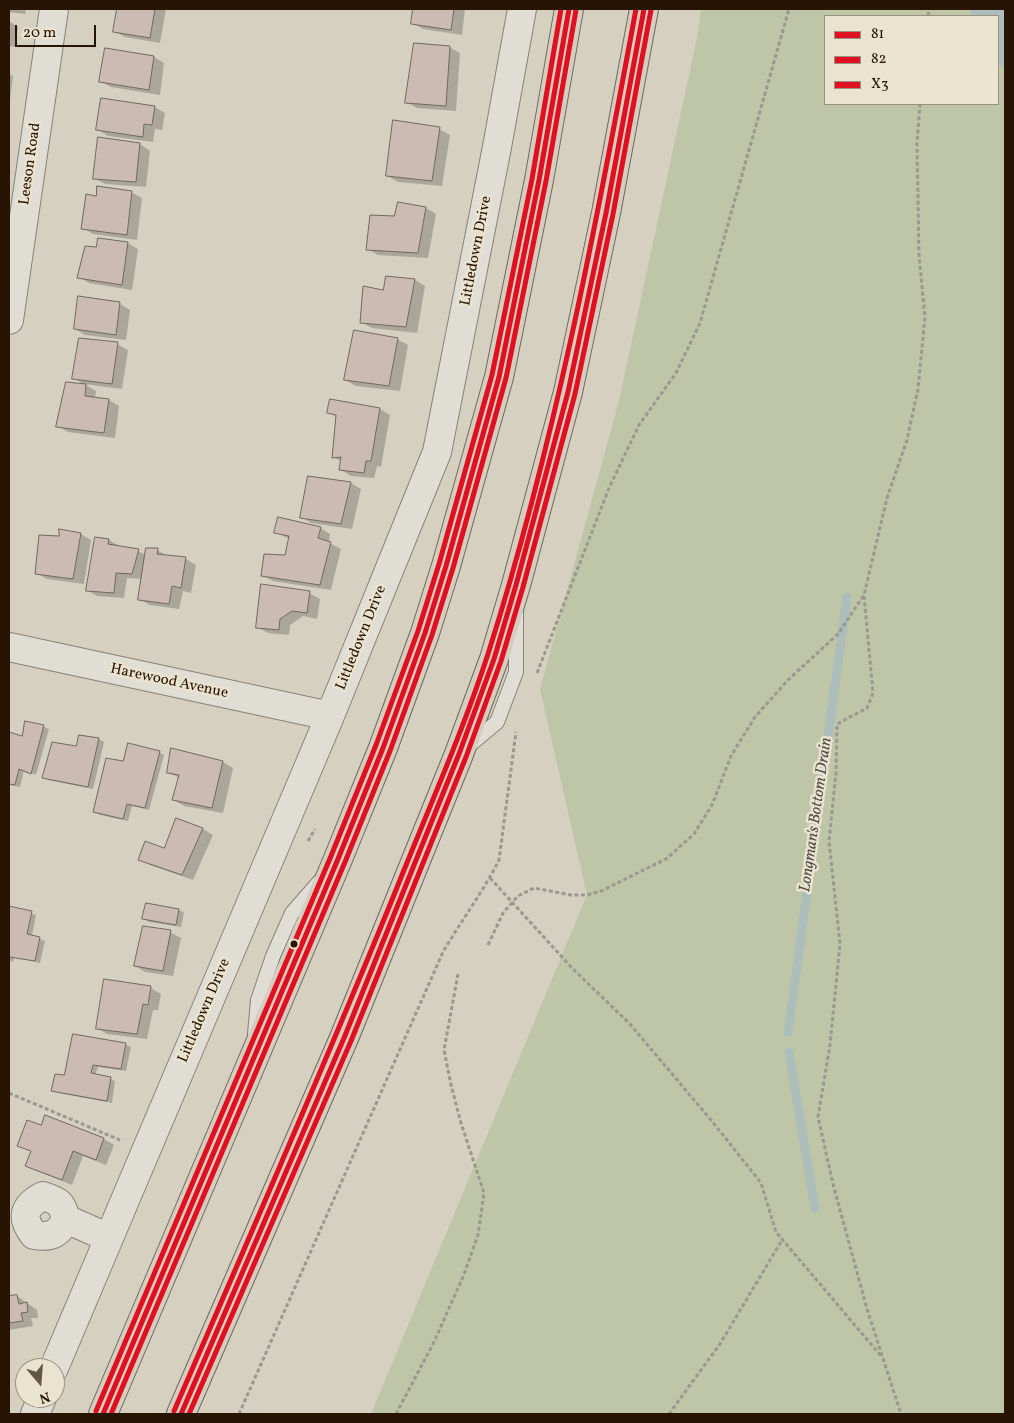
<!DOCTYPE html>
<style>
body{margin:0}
#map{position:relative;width:1014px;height:1423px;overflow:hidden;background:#d5d0c0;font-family:Vollkorn,serif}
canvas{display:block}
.frame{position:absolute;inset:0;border:10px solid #271402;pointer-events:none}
.legend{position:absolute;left:824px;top:15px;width:175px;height:90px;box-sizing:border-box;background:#eae3d0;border:1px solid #9c907e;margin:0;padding:6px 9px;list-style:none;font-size:15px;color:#271402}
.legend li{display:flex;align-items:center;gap:10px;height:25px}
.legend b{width:25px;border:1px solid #9c907e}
.north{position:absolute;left:15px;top:1358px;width:50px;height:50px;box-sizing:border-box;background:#eae3d0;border:1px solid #9c907e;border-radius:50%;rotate:162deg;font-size:14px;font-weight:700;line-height:20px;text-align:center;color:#271402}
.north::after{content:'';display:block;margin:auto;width:18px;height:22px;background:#645644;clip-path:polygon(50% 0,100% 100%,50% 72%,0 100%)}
.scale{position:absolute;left:15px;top:25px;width:81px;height:22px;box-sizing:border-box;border:2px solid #271402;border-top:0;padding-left:6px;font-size:15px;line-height:18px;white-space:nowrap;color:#271402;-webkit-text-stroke:4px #eae3d0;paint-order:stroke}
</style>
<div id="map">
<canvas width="1014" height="1423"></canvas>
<div class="frame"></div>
<ul class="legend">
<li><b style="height:6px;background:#e01021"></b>81</li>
<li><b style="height:6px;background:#e01021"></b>82</li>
<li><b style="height:6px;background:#e01021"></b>X3</li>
</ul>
<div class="north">N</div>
<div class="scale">20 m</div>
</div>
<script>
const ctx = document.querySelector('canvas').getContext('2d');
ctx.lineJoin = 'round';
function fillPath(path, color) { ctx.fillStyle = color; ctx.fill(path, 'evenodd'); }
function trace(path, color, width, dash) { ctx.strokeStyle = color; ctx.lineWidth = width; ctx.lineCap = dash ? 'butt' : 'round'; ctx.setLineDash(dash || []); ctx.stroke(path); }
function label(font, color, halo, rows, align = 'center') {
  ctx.font = font + ' Vollkorn,serif'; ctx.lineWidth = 5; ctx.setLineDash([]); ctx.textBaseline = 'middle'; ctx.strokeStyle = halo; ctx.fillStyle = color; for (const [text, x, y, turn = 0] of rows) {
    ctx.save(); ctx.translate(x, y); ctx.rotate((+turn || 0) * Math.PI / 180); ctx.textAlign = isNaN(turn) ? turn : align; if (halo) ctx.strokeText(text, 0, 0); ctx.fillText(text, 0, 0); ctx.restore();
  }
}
fillPath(new Path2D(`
 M 701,9 L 1005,9 L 1005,1414 L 371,1414 L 587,895 L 540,689 L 619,401 L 697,38 ZM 825,16 L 998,16 L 998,104 L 825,104 Z`), '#bec6a7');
fillPath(new Path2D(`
 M 971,9 L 1005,9 L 1005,69 L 998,64 L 998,16 L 971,16 Z`), '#acbdbc');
fillPath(new Path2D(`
 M 9,9 L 26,9 L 25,14 L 9,12 Z
 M 118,9 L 166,9 L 160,43 L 125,37 L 114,31 Z
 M 414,9 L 465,9 L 462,35 L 423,29 L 413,23 Z
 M 9,21 L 18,27 L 15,47 L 9,46 Z
 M 449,47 L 460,53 L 456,111 L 417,108 L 406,102 Z
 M 106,50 L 154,57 L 164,63 L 160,95 L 111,87 L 101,81 Z
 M 9,74 L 13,76 L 9,109 Z
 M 154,107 L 165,113 L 162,130 L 155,129 L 153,142 L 108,136 L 98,130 Z
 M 439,129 L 450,135 L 442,186 L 398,182 L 388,176 Z
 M 140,144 L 150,151 L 146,187 L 105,184 L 94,178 Z
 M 131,192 L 142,198 L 137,240 L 93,234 L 83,228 L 97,197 Z
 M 399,203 L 426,208 L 436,214 L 428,258 L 378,255 L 368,249 L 395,217 Z
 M 127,243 L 138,249 L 132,290 L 89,283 L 79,277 L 97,248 Z
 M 415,280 L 425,286 L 417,333 L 372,328 L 361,322 L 384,292 Z
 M 79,297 L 120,304 L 130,310 L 126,340 L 85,335 L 75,329 Z
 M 397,339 L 408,345 L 400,391 L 356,386 L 345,380 Z
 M 117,344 L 128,350 L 122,389 L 84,384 L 96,391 L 95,398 L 109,400 L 119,406 L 115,438 L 68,432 L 57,426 L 85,385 L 73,378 Z
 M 380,409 L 390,415 L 381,467 L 377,466 L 374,478 L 351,476 L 341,470 L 342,462 L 333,457 L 337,417 L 329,412 Z
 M 309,477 L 351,483 L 361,489 L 352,529 L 311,523 L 301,517 Z
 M 320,528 L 330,534 L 329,543 L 341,549 L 331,590 L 273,581 L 262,575 L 286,556 L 289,539 L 275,532 Z
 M 81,534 L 91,540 L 84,584 L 47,579 L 36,573 L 61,538 Z
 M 109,540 L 119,546 L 138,551 L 146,555 L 147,550 L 158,550 L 168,557 L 186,559 L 196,565 L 191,593 L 183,591 L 179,609 L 150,605 L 139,599 L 143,579 L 127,578 L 124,598 L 97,596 L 87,590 Z
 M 309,593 L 320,599 L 317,619 L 303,616 L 290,625 L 289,635 L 268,633 L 257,627 Z
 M 26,723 L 44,727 L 49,729 L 36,775 L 24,770 L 20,787 L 9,785 L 9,733 L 23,738 Z
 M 79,737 L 99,739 L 104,742 L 93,789 L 48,780 L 43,777 L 77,747 Z
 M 172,750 L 223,762 L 233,768 L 223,813 L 184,806 L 174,800 L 179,778 L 168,772 Z
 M 159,752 L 164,755 L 149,810 L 132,806 L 128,821 L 100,815 L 95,812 L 124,763 Z
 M 177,819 L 203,829 L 213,835 L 193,880 L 150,865 L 140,859 L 165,849 Z
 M 147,905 L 179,910 L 184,913 L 181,927 L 149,922 L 144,919 Z
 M 9,908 L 31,913 L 36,915 L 32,936 L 45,941 L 40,963 L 14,957 L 13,962 L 9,961 Z
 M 170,932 L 181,938 L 173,976 L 145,972 L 135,966 Z
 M 105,981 L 151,988 L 161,994 L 158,1010 L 153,1010 L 147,1039 L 107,1034 L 97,1028 Z
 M 126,1045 L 131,1047 L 126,1071 L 98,1067 L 95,1075 L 111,1079 L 115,1081 L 112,1103 L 58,1093 L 53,1090 L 65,1076 Z
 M 46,1116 L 104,1139 L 114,1145 L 106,1165 L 83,1156 L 72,1185 L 37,1171 L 27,1165 L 32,1152 L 19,1145 L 41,1127 Z
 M 9,1288 L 10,1297 L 17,1296 L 37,1310 L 38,1318 L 31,1318 L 33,1326 L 9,1330 Z`), '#0003');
trace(new Path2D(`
 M 788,1033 L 847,597
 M 789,1052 L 815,1208`), '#acbdbc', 9);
const building = new Path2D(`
 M 117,9 L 155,9 L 150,38 L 113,32 Z
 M 413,9 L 454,9 L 451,30 L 411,24 Z
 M 414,43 L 450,46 L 446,106 L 405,103 Z
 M 105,48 L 154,56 L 149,90 L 99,82 Z
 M 101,98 L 155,106 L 152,125 L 144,124 L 143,137 L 96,130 Z
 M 393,120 L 440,127 L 432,181 L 386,176 Z
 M 98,137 L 140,143 L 136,182 L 93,179 Z
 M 97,186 L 132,191 L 127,235 L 81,229 L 86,194 L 96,196 Z
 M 398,202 L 426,207 L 418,253 L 366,250 L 370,215 L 394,216 Z
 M 98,238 L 128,242 L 122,285 L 77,278 L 85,246 L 96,247 Z
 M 386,276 L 415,279 L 406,327 L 360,323 L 363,286 L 383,290 Z
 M 78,296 L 120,302 L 116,335 L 74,329 Z
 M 354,330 L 398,338 L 389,386 L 344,380 Z
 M 79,338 L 118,342 L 112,384 L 72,379 Z
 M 66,382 L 86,384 L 85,396 L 109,399 L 104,433 L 56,427 Z
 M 330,399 L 380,408 L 371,461 L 366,461 L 364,473 L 339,470 L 341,457 L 332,458 L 336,415 L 327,413 Z
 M 308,476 L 351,482 L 341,524 L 300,518 Z
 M 278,517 L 321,527 L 318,538 L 331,542 L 320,585 L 261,576 L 264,554 L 285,555 L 289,536 L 274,533 Z
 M 59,529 L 81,533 L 73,579 L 35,574 L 39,535 L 59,536 Z
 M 95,537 L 109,539 L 108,544 L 139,549 L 132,574 L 116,573 L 114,593 L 86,591 Z
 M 146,548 L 158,548 L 157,554 L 186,557 L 181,588 L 172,586 L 169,604 L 138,600 Z
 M 261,584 L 310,591 L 307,613 L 292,611 L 280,619 L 279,630 L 256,628 Z
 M 25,721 L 44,725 L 31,774 L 19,769 L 15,785 L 9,784 L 9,732 L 22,736 Z
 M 79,735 L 99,738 L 88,787 L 42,778 L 52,742 L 76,746 Z
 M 128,743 L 160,751 L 145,808 L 127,804 L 123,819 L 93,812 L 106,758 L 123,761 Z
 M 171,748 L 223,761 L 212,808 L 172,800 L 179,775 L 167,773 Z
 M 176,818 L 203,828 L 182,875 L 138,860 L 145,841 L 164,848 Z
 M 146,903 L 179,909 L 176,925 L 142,919 Z
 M 9,906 L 32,911 L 27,934 L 40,937 L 35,961 L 9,957 Z
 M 143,926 L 171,930 L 163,971 L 134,966 Z
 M 104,979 L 151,986 L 148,1005 L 143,1004 L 137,1034 L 96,1029 Z
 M 73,1034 L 126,1043 L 121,1069 L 93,1065 L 91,1073 L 111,1077 L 107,1101 L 51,1091 L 55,1074 L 64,1075 Z
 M 45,1115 L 104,1138 L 96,1160 L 73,1151 L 62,1180 L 25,1166 L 31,1151 L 17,1146 L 27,1120 L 41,1125 Z
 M 17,1295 L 19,1304 L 27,1302 L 28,1312 L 21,1313 L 23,1321 L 9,1323 L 9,1296 Z`);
fillPath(building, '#ccbbb2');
trace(building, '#6f695e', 1);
const lane = new Path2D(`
 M 467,747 L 497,722 L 516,672 L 516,614
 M 255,1034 L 258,1000 L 273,956 L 292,913 L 319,882`);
const street = new Path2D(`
 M 9,320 L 54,9
 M 9,647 L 330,716
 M 66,1219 C 62,1203 59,1201 43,1196 C 24,1206 20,1217 34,1235 C 51,1238 59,1234 66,1219 L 109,1238
 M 54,1368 L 330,716 L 437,452 L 497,147 L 522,9
 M 35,1414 L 42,1398`);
const highway = new Path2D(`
 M 103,1414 L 338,859 L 383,748 L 425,633 L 446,566 L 499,377 L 539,180 L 569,9
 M 181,1414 L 344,1038 L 459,754 L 494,659 L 516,585 L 568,392 L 606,213 L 644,9`);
trace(lane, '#888277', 16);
trace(street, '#888277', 30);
trace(highway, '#6f695e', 30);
trace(new Path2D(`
 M 928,16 L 929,9
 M 864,596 L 873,693 L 867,708 L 837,724 L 836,773 L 829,841 L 840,944 L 830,1045 L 818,1117 L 833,1184 L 867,1309 L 901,1414
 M 537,673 L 609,488 L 639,425 L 676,373 L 700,323 L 789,9
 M 308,841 L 315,829
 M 490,878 L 573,969 L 629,1023 L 711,1120 L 761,1183 L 776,1232 L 881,1356
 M 488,945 L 503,913 L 518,896 L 534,888 L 571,895 L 587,895 L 601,891 L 666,859 L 694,834 L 712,805 L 731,756 L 755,717 L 788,680 L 838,634 L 864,595 L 887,498 L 907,440 L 918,389 L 925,317 L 919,256 L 917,143 L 920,104
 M 9,1093 L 120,1140
 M 239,1414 L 443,952 C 461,921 483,892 499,860 L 516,732
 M 396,1414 L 433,1344 L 463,1277 L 478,1235 L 484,1193 L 461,1123 L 451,1085 L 444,1050 L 458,974
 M 669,1414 L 720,1344 L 782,1240`), '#9c9890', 3, [4, 2.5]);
trace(lane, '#e0ddd4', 14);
trace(street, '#e0ddd4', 28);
trace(highway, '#d4cdc0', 28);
trace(new Path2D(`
 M 103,1414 L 338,859 L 383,748 L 425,633 L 446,566 L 499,377 L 539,180 L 569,9
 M 181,1414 L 344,1038 L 459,754 L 494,659 L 516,585 L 568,392 L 606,213 L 644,9`), '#e01021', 5);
trace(new Path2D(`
 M 111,1414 L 345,862 L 390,751 L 432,635 L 453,568 L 506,378 L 546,181 L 576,10
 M 189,1414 L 351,1041 L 466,757 L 501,661 L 523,587 L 575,394 L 613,214 L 651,10`), '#e01021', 5);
trace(new Path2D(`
 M 96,1411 L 331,856 L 376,745 L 418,631 L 439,564 L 492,375 L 532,179 L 561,9
 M 174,1411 C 249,1238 325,1065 396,890 C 427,812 462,734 488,654 C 555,443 596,226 636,9`), '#e01021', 5);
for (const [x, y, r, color] of [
 [294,944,4.5,"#271402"]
]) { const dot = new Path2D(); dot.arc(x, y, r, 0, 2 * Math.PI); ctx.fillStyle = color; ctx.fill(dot); trace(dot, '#eae3d0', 2); }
label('15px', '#271402', '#eae3d0', [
 ["Leeson Road",31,164,-82],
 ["Littledown Drive",477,251,-79],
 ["Littledown Drive",362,638,-68],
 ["Harewood Avenue",169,682,12],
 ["Littledown Drive",205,1011,-67]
]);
label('italic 16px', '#4f4c43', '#eae3d0', [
 ["Longman's Bottom Drain",817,815,-82]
]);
</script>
